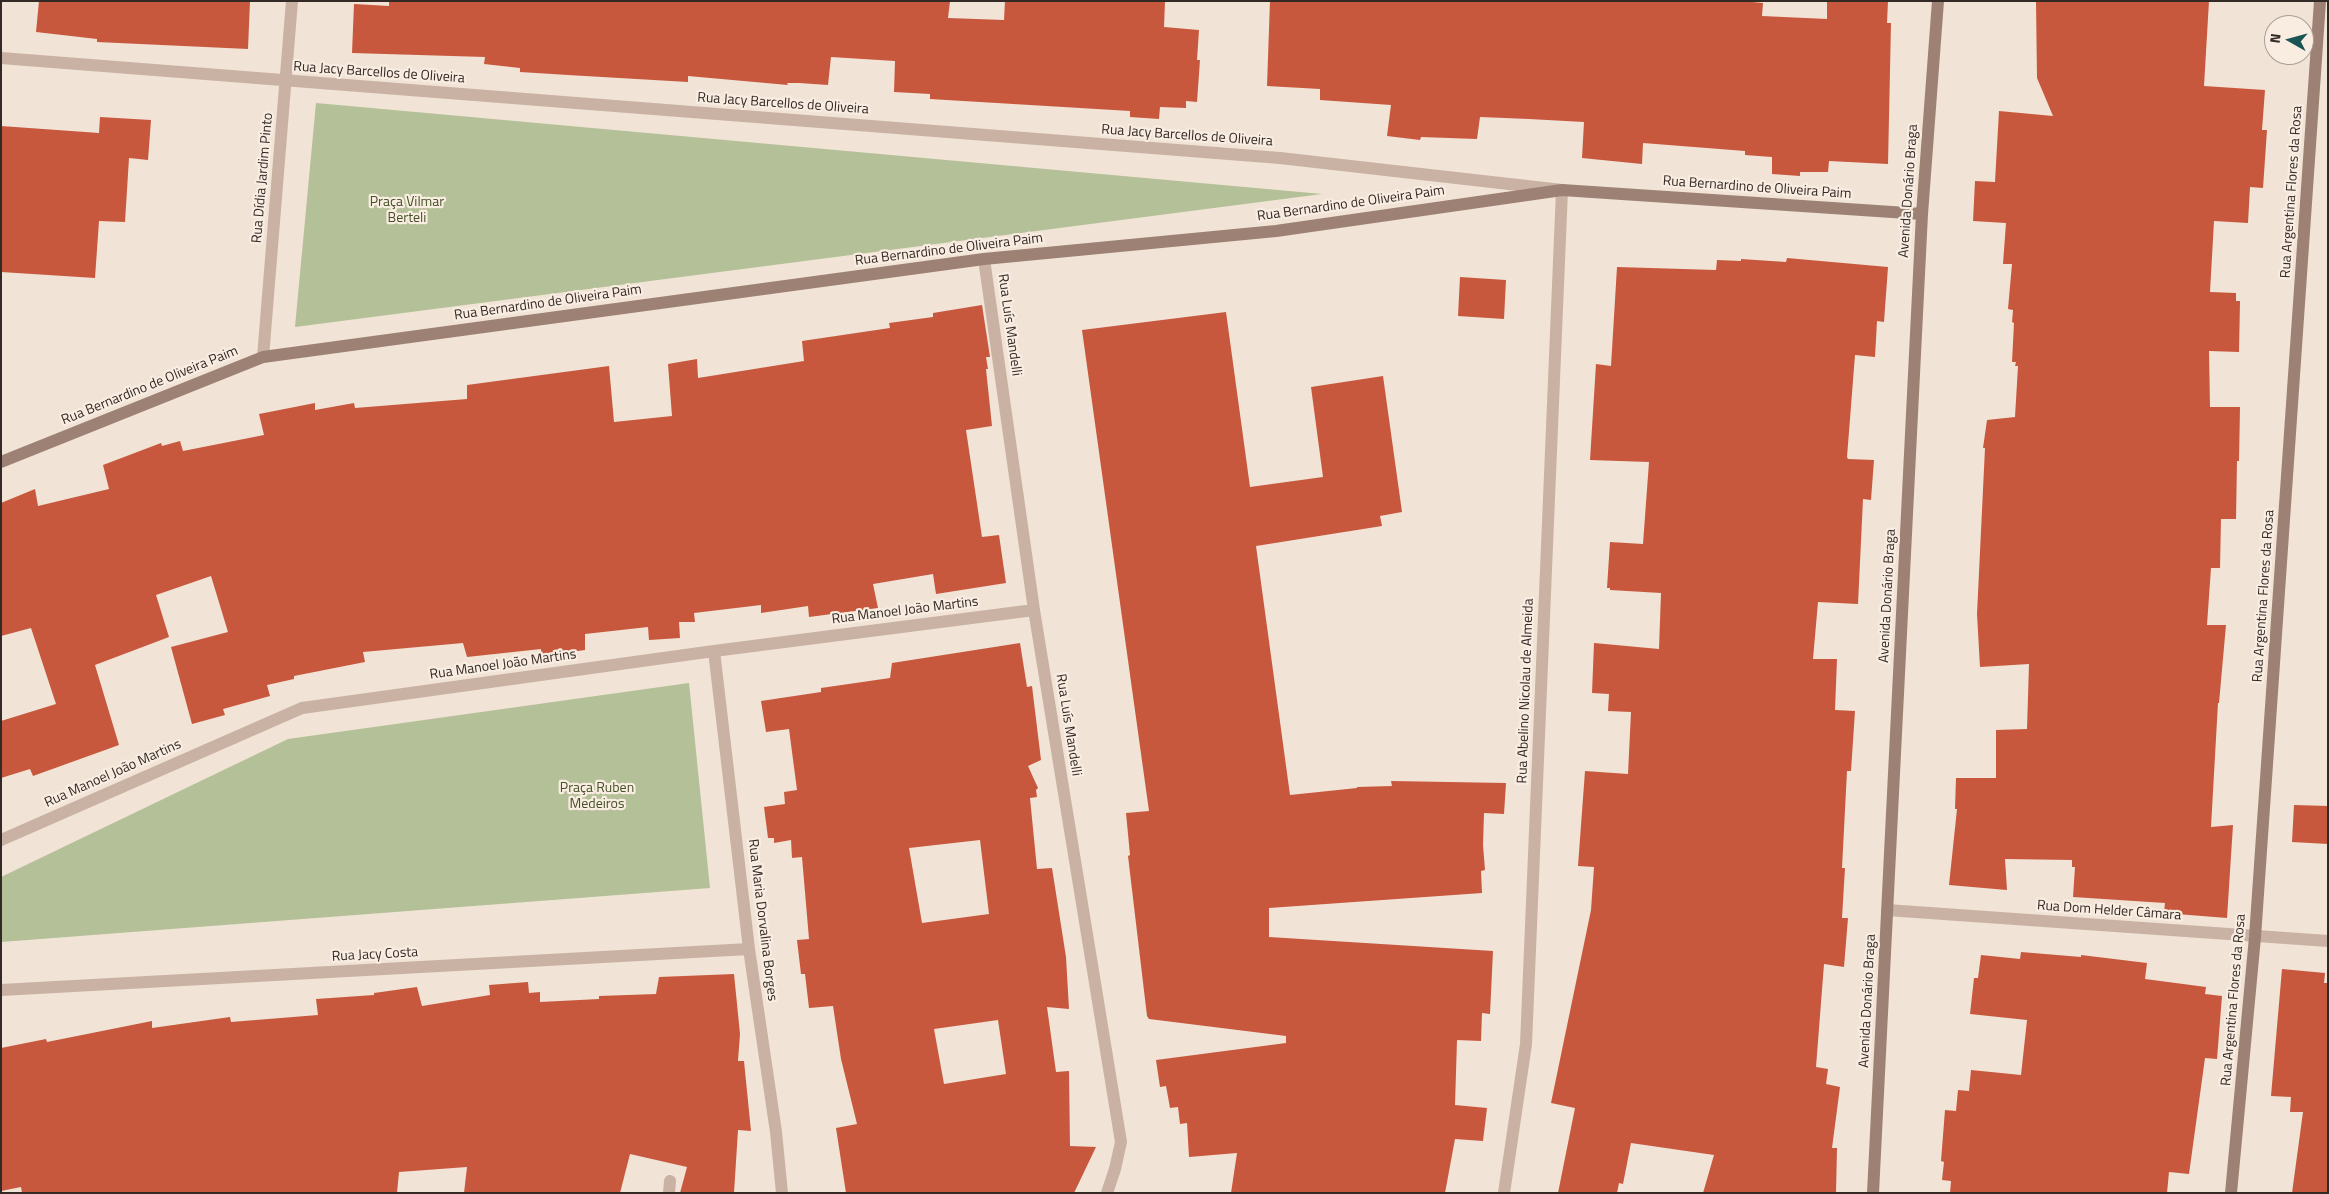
<!DOCTYPE html>
<meta charset="utf-8">
<style>
body{margin:0}
#map{position:relative;width:2329px;height:1194px;overflow:hidden;background:#f1e3d6;font-family:"Titillium Web",sans-serif}
canvas{display:block}
.frame{position:absolute;inset:0;border:2px solid #332925;pointer-events:none}
.north{position:absolute;left:2264px;top:15px;width:50px;height:50px;box-sizing:border-box;background:#f9ede2;border:1px solid #aa9f96;border-radius:50%;rotate:277deg;font-size:14px;font-weight:700;line-height:20px;text-align:center;color:#332925}
.north::after{content:'';display:block;margin:auto;width:18px;height:22px;background:#1a5455;clip-path:polygon(50% 0,100% 100%,50% 72%,0 100%)}
</style>
<div id="map">
<canvas width="2329" height="1194"></canvas>
<div class="frame"></div>
<div class="north">N</div>
</div>
<script>
const ctx = document.querySelector('canvas').getContext('2d');
ctx.lineJoin = 'round';
function fillPath(path, color) { ctx.fillStyle = color; ctx.fill(path, 'evenodd'); }
function trace(path, color, width, dash) { ctx.strokeStyle = color; ctx.lineWidth = width; ctx.lineCap = dash ? 'butt' : 'round'; ctx.setLineDash(dash || []); ctx.stroke(path); }
function label(font, color, halo, rows, align = 'center') {
  ctx.font = font + ' "Titillium Web",sans-serif'; ctx.lineWidth = 4.5; ctx.setLineDash([]); ctx.textBaseline = 'middle'; ctx.strokeStyle = halo; ctx.fillStyle = color; for (const [text, x, y, turn = 0] of rows) {
    ctx.save(); ctx.translate(x, y); ctx.rotate((+turn || 0) * Math.PI / 180); ctx.textAlign = isNaN(turn) ? turn : align; if (halo) ctx.strokeText(text, 0, 0); ctx.fillText(text, 0, 0); ctx.restore();
  }
}
fillPath(new Path2D(`
 M 316,103 L 1322,194 L 295,327 Z
 M 689,683 L 710,888 L 1,942 L 1,877 L 288,739 Z`), '#b4c097');
fillPath(new Path2D(`
 M 39,1 L 250,1 L 248,49 L 97,42 L 97,39 L 36,32 Z
 M 389,1 L 950,1 L 948,18 L 1004,20 L 1005,1 L 1165,1 L 1164,27 L 1199,30 L 1197,60 L 1200,60 L 1197,102 L 1186,101 L 1186,108 L 1160,107 L 1159,119 L 1130,117 L 1130,111 L 930,99 L 930,94 L 894,92 L 895,61 L 831,57 L 828,85 L 799,83 L 787,83 L 788,85 L 688,76 L 688,82 L 568,75 L 520,72 L 520,68 L 484,64 L 485,57 L 352,53 L 354,4 L 389,6 Z
 M 1270,1 L 1742,1 L 1763,3 L 1762,16 L 1827,19 L 1827,1 L 1888,1 L 1887,23 L 1891,23 L 1888,164 L 1829,161 L 1828,172 L 1800,172 L 1800,176 L 1772,174 L 1772,157 L 1745,155 L 1745,151 L 1643,143 L 1642,164 L 1582,158 L 1584,122 L 1529,119 L 1480,117 L 1477,139 L 1421,137 L 1420,140 L 1387,136 L 1391,105 L 1320,100 L 1320,89 L 1267,86 Z
 M 2036,1 L 2209,1 L 2204,86 L 2265,90 L 2262,130 L 2267,130 L 2263,188 L 2250,187 L 2248,223 L 2214,221 L 2210,292 L 2236,293 L 2236,301 L 2240,301 L 2239,352 L 2209,351 L 2210,407 L 2240,407 L 2239,461 L 2237,461 L 2236,519 L 2221,519 L 2220,568 L 2211,568 L 2207,625 L 2226,625 L 2219,703 L 2218,703 L 2211,827 L 2233,825 L 2227,918 L 2164,913 L 2165,903 L 2073,897 L 2075,867 L 2072,867 L 2072,860 L 2005,859 L 2007,890 L 1949,885 L 1957,809 L 1955,809 L 1956,778 L 1996,778 L 1996,730 L 2027,729 L 2029,664 L 1980,667 L 1977,614 L 1985,448 L 1983,448 L 1987,420 L 2015,417 L 2018,366 L 2015,366 L 2016,362 L 2012,362 L 2014,323 L 2012,322 L 2013,310 L 2008,309 L 2012,264 L 2003,264 L 2006,223 L 1973,221 L 1975,181 L 1995,182 L 1999,111 L 2053,116 L 2037,78 Z
 M 100,117 L 151,120 L 148,160 L 129,158 L 125,222 L 99,221 L 95,278 L 1,272 L 1,126 L 99,133 Z
 M 1787,258 L 1888,267 L 1884,322 L 1877,321 L 1875,357 L 1855,355 L 1847,457 L 1848,459 L 1874,460 L 1871,500 L 1863,499 L 1858,604 L 1818,602 L 1813,659 L 1837,659 L 1835,710 L 1855,711 L 1851,771 L 1847,771 L 1842,868 L 1845,868 L 1842,918 L 1848,918 L 1844,967 L 1824,964 L 1816,1067 L 1828,1069 L 1826,1084 L 1840,1087 L 1832,1148 L 1837,1148 L 1836,1193 L 1703,1193 L 1714,1155 L 1631,1143 L 1623,1184 L 1619,1183 L 1617,1193 L 1558,1193 L 1575,1108 L 1551,1103 L 1591,910 L 1594,867 L 1578,866 L 1585,771 L 1628,774 L 1631,712 L 1608,711 L 1609,694 L 1592,693 L 1594,643 L 1659,649 L 1661,593 L 1610,590 L 1610,588 L 1607,588 L 1610,542 L 1643,544 L 1649,462 L 1590,460 L 1596,364 L 1611,366 L 1617,267 L 1716,270 L 1717,260 L 1741,261 L 1741,259 L 1786,262 Z
 M 1460,277 L 1506,280 L 1504,319 L 1458,316 Z
 M 982,305 L 990,357 L 986,357 L 988,369 L 986,369 L 992,426 L 966,430 L 982,537 L 999,535 L 1006,583 L 936,594 L 933,574 L 873,584 L 878,608 L 809,617 L 808,606 L 761,613 L 761,605 L 694,613 L 695,622 L 679,622 L 680,638 L 649,640 L 648,627 L 585,634 L 585,650 L 541,656 L 541,649 L 467,657 L 463,643 L 363,652 L 365,662 L 294,676 L 294,679 L 267,685 L 270,696 L 223,709 L 225,715 L 192,724 L 171,647 L 228,632 L 211,576 L 156,595 L 169,637 L 95,665 L 119,745 L 33,776 L 30,769 L 1,778 L 1,721 L 56,704 L 31,628 L 1,636 L 1,503 L 35,489 L 38,506 L 109,489 L 103,465 L 161,443 L 162,446 L 180,441 L 183,451 L 264,435 L 259,414 L 315,403 L 315,410 L 354,403 L 355,408 L 467,399 L 467,385 L 609,366 L 614,422 L 672,416 L 668,364 L 697,359 L 698,378 L 804,361 L 802,341 L 890,328 L 889,323 L 933,317 L 933,313 Z
 M 1226,312 L 1250,487 L 1323,477 L 1311,387 L 1383,376 L 1402,512 L 1380,516 L 1382,526 L 1256,546 L 1290,795 L 1357,788 L 1357,787 L 1392,786 L 1391,781 L 1506,783 L 1504,814 L 1484,813 L 1483,845 L 1485,870 L 1481,871 L 1482,893 L 1269,908 L 1269,937 L 1493,951 L 1490,1014 L 1482,1013 L 1481,1041 L 1457,1040 L 1455,1105 L 1487,1108 L 1483,1141 L 1455,1139 L 1445,1193 L 1231,1193 L 1237,1153 L 1189,1157 L 1187,1123 L 1180,1124 L 1178,1107 L 1170,1108 L 1166,1086 L 1160,1087 L 1156,1060 L 1286,1043 L 1286,1036 L 1149,1019 L 1147,1016 L 1128,856 L 1130,855 L 1126,813 L 1149,811 L 1082,330 Z
 M 1020,643 L 1027,687 L 1032,686 L 1041,760 L 1028,766 L 1038,788 L 1036,790 L 1037,797 L 1030,798 L 1037,869 L 1052,868 L 1066,957 L 1069,1009 L 1047,1007 L 1056,1072 L 1069,1071 L 1070,1146 L 1096,1147 L 1074,1193 L 846,1193 L 836,1128 L 857,1124 L 841,1059 L 833,1006 L 809,1008 L 805,974 L 801,974 L 797,940 L 809,939 L 802,857 L 792,858 L 791,840 L 774,843 L 774,838 L 768,838 L 764,807 L 785,804 L 784,792 L 797,790 L 789,729 L 766,732 L 761,701 L 821,692 L 821,688 L 890,678 L 892,663 ZM 980,840 L 989,914 L 922,923 L 909,848 ZM 998,1020 L 1006,1074 L 944,1084 L 934,1029 Z
 M 2294,805 L 2328,806 L 2328,844 L 2292,842 Z
 M 2021,952 L 2081,957 L 2081,955 L 2147,963 L 2145,979 L 2206,987 L 2205,994 L 2222,996 L 2217,1059 L 2205,1058 L 2189,1174 L 2169,1172 L 2167,1193 L 1950,1193 L 1951,1181 L 1942,1180 L 1944,1162 L 1941,1161 L 1945,1110 L 1956,1111 L 1958,1090 L 1969,1091 L 1971,1070 L 2021,1075 L 2027,1020 L 1970,1014 L 1974,978 L 1978,978 L 1981,955 L 2020,959 Z
 M 2282,969 L 2325,973 L 2324,983 L 2328,983 L 2328,1193 L 2292,1193 L 2303,1112 L 2290,1112 L 2291,1097 L 2271,1096 Z
 M 734,974 L 740,1034 L 738,1061 L 744,1061 L 751,1131 L 738,1130 L 734,1193 L 680,1193 L 687,1167 L 630,1154 L 620,1193 L 464,1193 L 467,1167 L 399,1172 L 397,1193 L 22,1193 L 21,1187 L 1,1191 L 1,1048 L 46,1039 L 47,1042 L 152,1021 L 152,1028 L 230,1017 L 231,1022 L 318,1015 L 316,999 L 374,995 L 374,993 L 417,987 L 422,1006 L 490,995 L 489,985 L 528,982 L 529,993 L 540,992 L 540,1002 L 599,999 L 599,996 L 656,994 L 659,977 Z`), '#c8583d');
trace(new Path2D(`
 M 669,1193 L 670,1181`), '#c9b2a3', 12);
trace(new Path2D(`
 M 1,58 L 1280,158 L 1562,190 L 1526,1044 L 1504,1193
 M 984,259 L 1034,610 L 1121,1142 L 1115,1169 L 1107,1193
 M 263,357 L 292,1
 M 714,651 L 749,949 L 776,1132 L 782,1193
 M 1,840 L 302,708 L 714,651 L 1034,610
 M 1887,910 L 2328,941
 M 1,990 L 749,949`), '#c9b2a3', 12);
trace(new Path2D(`
 M 1,462 L 263,357 L 984,259 L 1276,231 L 1562,190 L 1922,214
 M 1873,1193 L 1922,214 L 1938,1
 M 2231,1193 L 2255,937 L 2320,1`), '#9c8174', 12);
label('14px', '#332925', '#f9ede2', [
 ["Rua Jacy Barcellos de Oliveira",379,73,4],
 ["Rua Jacy Barcellos de Oliveira",783,104,4],
 ["Rua Jacy Barcellos de Oliveira",1187,136,4],
 ["Rua Dídia Jardim Pinto",263,178,-85],
 ["Rua Bernardino de Oliveira Paim",1757,188,4],
 ["Avenida Donário Braga",1909,191,-86],
 ["Rua Argentina Flores da Rosa",2292,192,-86],
 ["Rua Bernardino de Oliveira Paim",1351,204,-8],
 ["Rua Bernardino de Oliveira Paim",949,250,-7],
 ["Rua Bernardino de Oliveira Paim",548,303,-8],
 ["Rua Luís Mandelli",1009,325,82],
 ["Rua Bernardino de Oliveira Paim",150,386,-22],
 ["Avenida Donário Braga",1888,596,-87],
 ["Rua Argentina Flores da Rosa",2264,596,-86],
 ["Rua Manoel João Martins",905,611,-7],
 ["Rua Manoel João Martins",503,665,-8],
 ["Rua Abelino Nicolau de Almeida",1526,691,-88],
 ["Rua Luís Mandelli",1068,725,81],
 ["Rua Manoel João Martins",113,774,-24],
 ["Rua Dom Helder Câmara",2109,911,4],
 ["Rua Maria Dorvalina Borges",762,920,83],
 ["Rua Jacy Costa",375,955,-3],
 ["Rua Argentina Flores da Rosa",2234,1000,-85],
 ["Avenida Donário Braga",1868,1001,-87]
]);
label('14px', '#455228', '#f9ede2', [
 ["Praça Vilmar",407,203],
 ["Berteli",407,219],
 ["Praça Ruben",597,789],
 ["Medeiros",597,805]
]);
</script>
